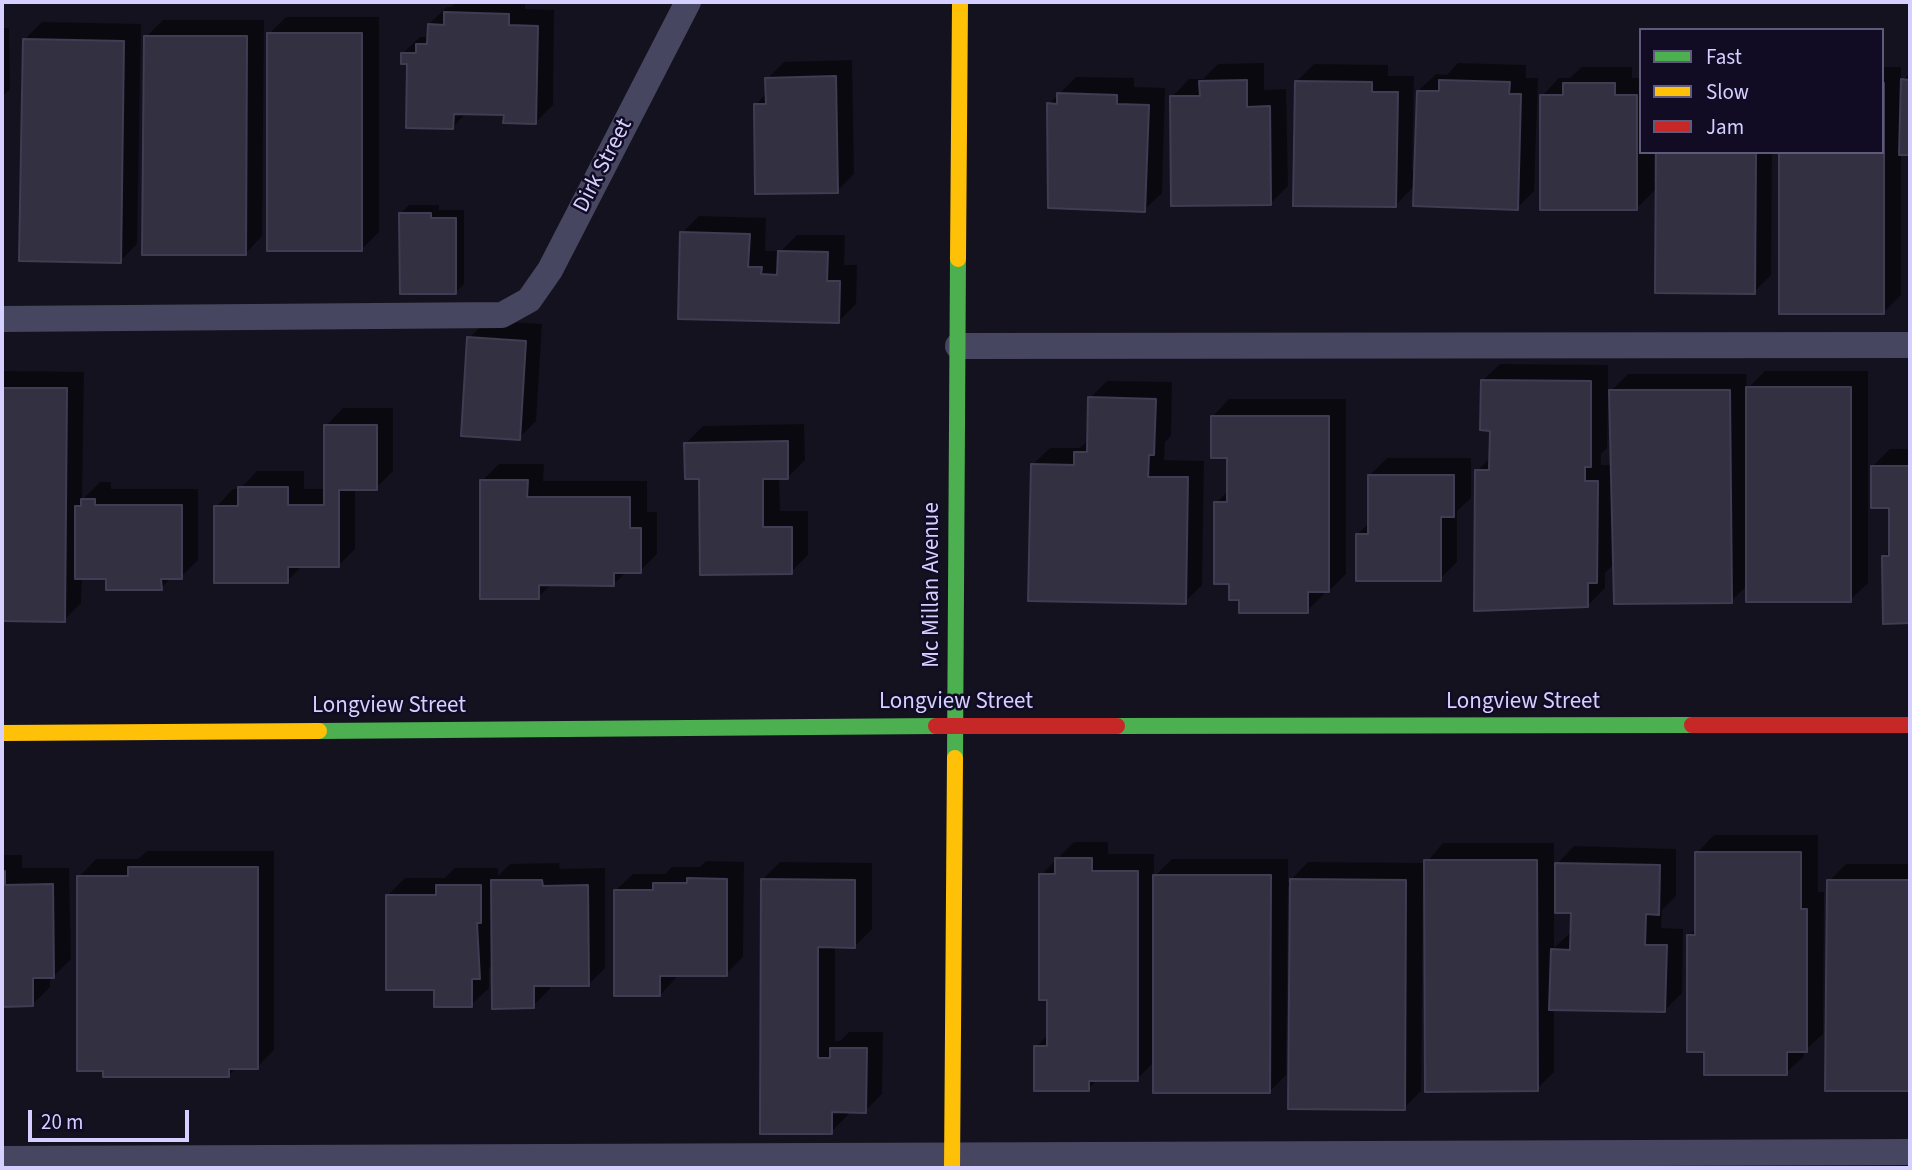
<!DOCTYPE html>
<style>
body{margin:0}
#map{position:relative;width:1912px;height:1170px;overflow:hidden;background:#14121e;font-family:"Source Sans 3",sans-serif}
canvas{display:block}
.frame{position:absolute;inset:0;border:4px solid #d5d0ff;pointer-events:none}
.legend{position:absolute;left:1639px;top:28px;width:245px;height:126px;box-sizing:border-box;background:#110c24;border:2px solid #5f5a7c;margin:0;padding:9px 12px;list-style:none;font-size:21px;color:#d5d0ff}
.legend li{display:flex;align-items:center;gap:14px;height:35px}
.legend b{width:35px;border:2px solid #5f5a7c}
.scale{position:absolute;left:28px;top:1110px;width:161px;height:32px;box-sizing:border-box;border:4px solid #d5d0ff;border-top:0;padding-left:9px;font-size:21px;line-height:24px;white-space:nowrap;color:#d5d0ff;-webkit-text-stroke:5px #110c24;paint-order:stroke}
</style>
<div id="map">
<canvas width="1912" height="1170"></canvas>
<div class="frame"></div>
<ul class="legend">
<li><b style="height:9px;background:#4caf50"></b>Fast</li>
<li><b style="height:9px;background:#ffc107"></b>Slow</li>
<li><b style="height:9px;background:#c62828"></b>Jam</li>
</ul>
<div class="scale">20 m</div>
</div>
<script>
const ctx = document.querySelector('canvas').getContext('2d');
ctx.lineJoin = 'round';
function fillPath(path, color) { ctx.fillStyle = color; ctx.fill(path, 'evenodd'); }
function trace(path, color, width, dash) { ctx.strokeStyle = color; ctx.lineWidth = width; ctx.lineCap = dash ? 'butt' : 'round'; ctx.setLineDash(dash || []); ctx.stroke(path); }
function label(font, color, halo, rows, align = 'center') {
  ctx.font = font + ' "Source Sans 3",sans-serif'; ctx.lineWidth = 5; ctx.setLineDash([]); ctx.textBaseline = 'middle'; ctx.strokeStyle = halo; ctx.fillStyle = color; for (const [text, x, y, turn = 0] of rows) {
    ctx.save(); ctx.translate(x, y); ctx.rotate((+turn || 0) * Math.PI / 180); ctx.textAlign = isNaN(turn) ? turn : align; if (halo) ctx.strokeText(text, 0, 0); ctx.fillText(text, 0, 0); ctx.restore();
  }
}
fillPath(new Path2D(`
 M 456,2 L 525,2 L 525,9 L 554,10 L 553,105 L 535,123 L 506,113 L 467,112 L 453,127 L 402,54 L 420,37 L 426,37 L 429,34 L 429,24 L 447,7 L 451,7 Z
 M 286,17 L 379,17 L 379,232 L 362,249 L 269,34 Z
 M 163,20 L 264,20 L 262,236 L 245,254 L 146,37 Z
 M 42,22 L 141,24 L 137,244 L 120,261 L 24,40 Z
 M 2,28 L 9,28 L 10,89 L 2,97 Z
 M 852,60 L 854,174 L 837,191 L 755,105 L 767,93 L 767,79 L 784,62 Z
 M 1264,63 L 1264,90 L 1286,89 L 1288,186 L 1271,203 L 1172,97 L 1189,79 L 1203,79 L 1218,64 Z
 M 1458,63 L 1526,65 L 1526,78 L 1538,78 L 1534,191 L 1517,208 L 1415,185 L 1395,206 L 1297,81 L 1314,64 L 1388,65 L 1388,76 L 1414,76 L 1412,171 L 1416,171 L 1418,91 L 1436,74 L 1447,75 Z
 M 1582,67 L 1632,67 L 1632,78 L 1641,78 L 1641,152 L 1654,152 L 1654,182 L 1657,182 L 1657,152 L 1772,152 L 1771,275 L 1754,292 L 1657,188 L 1637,208 L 1542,96 L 1559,78 L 1570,78 Z
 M 1882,67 L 1901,67 L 1901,82 L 1910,73 L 1910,153 L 1901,153 L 1901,295 L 1883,313 Z
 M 1076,77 L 1134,78 L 1134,87 L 1165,88 L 1162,193 L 1144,210 L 1049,104 Z
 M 409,205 L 439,205 L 439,210 L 464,210 L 464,284 L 456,292 L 401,213 Z
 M 699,216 L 766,218 L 765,251 L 781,251 L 797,235 L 845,235 L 844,265 L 857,265 L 856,304 L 839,321 L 682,233 Z
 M 486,321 L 542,324 L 536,421 L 519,438 L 469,338 Z
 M 1500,364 L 1608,365 L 1608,394 L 1628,374 L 1746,374 L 1747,389 L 1765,371 L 1868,371 L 1868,583 L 1850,600 L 1748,585 L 1731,601 L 1615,563 L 1605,573 L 1605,588 L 1588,605 L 1477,471 L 1491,457 L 1492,429 L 1482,381 ZM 1608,402 L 1611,402 L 1612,465 L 1601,465 L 1601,454 L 1607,448 Z
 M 2,371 L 84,372 L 82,500 L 100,482 L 111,482 L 111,489 L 198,489 L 198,560 L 181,577 L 172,577 L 161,588 L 108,577 L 82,577 L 81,603 L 64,620 L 2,620 Z
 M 1107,381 L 1172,382 L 1171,436 L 1165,442 L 1164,460 L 1204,461 L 1202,585 L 1185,602 L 1032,465 L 1050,448 L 1080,448 L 1089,439 L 1090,398 Z
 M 1229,399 L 1346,399 L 1346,574 L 1329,591 L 1324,591 L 1324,594 L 1307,611 L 1241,599 L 1231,582 L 1216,503 L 1229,490 L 1229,456 L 1212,417 Z
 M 343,408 L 393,408 L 393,471 L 376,488 L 355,488 L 355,549 L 338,566 L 302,566 L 287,581 L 216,507 L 233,489 L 240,489 L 257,471 L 304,471 L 304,489 L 326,489 L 326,426 Z
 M 804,424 L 805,460 L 788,477 L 779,477 L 780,511 L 808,511 L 808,555 L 791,572 L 686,443 L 703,426 Z
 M 1890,449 L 1910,449 L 1910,622 L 1884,622 L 1884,557 L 1890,550 L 1890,506 L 1872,467 Z
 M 1387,458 L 1471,458 L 1471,498 L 1457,511 L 1457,562 L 1440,579 L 1358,534 L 1370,522 L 1370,475 Z
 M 499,464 L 544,464 L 543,481 L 647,481 L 647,512 L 657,512 L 657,554 L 640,571 L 627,571 L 614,584 L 552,584 L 538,597 L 482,481 Z
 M 1714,835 L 1818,835 L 1818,892 L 1824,892 L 1823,1034 L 1804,1051 L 1804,1056 L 1786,1073 L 1706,1050 L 1689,936 L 1697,927 L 1697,853 Z
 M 1074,842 L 1108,842 L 1108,854 L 1154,854 L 1154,877 L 1172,859 L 1288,859 L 1288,883 L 1308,862 L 1426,863 L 1443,843 L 1554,843 L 1554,867 L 1574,846 L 1676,849 L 1676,896 L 1662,910 L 1661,928 L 1683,929 L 1682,993 L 1664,1011 L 1554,1008 L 1554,1072 L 1537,1089 L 1426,868 L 1423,868 L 1421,1091 L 1404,1108 L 1291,886 L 1288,886 L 1286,1075 L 1269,1092 L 1154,1062 L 1137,1079 L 1098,1079 L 1088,1089 L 1036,1047 L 1049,1034 L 1041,875 ZM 1554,911 L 1573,911 L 1572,933 L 1570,933 L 1554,948 Z
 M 147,851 L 274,851 L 274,1050 L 257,1067 L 237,1067 L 228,1076 L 104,1069 L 79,877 L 96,859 L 138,859 Z
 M 2,855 L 22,855 L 22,868 L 69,868 L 71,959 L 54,976 L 50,976 L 50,987 L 33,1004 L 2,1005 Z
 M 706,861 L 744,862 L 743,957 L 726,974 L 677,974 L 677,977 L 660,995 L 615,891 L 633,874 L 665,874 L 672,867 L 700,867 Z
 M 780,862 L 872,863 L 872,929 L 855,946 L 835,946 L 835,1041 L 840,1041 L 849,1032 L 883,1032 L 882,1094 L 865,1111 L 848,1111 L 848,1115 L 831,1132 L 763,879 Z
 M 559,863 L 560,869 L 605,868 L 605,968 L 588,985 L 550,985 L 550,989 L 533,1006 L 494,963 L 489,968 L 489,988 L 471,1005 L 435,988 L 388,895 L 405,878 L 445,878 L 455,868 L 498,868 L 498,876 L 510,864 Z
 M 1846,864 L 1910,864 L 1910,1090 L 1827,1089 L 1829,881 Z`), '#0007');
const building = new Path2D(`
 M 444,12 L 509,14 L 509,25 L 538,26 L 536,124 L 503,123 L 504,115 L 454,114 L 453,129 L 406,128 L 407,64 L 401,64 L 401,53 L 416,53 L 416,44 L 427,44 L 428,24 L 444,25 Z
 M 267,33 L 362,33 L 362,251 L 267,251 Z
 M 144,36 L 247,36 L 246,255 L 142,255 Z
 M 23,39 L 124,41 L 121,263 L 19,261 Z
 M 836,76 L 838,193 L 755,194 L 754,104 L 766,104 L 765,78 Z
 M 1901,79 L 1910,80 L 1910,155 L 1899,155 Z
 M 1247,80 L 1247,107 L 1270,106 L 1271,205 L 1171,206 L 1170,96 L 1200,96 L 1199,81 Z
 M 1439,80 L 1510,82 L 1509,94 L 1521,94 L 1518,210 L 1413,206 L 1417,91 L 1439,91 Z
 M 1295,81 L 1372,82 L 1372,92 L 1398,92 L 1396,207 L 1293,206 Z
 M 1563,83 L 1615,83 L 1615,95 L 1637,95 L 1637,210 L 1540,210 L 1540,95 L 1563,95 Z
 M 1882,83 L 1884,83 L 1884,314 L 1779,314 L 1779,152 L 1882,152 Z
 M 1057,93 L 1117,95 L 1117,104 L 1149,105 L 1145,212 L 1048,208 L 1047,103 L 1057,104 Z
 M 1656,152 L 1756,152 L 1755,294 L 1655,293 Z
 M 399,213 L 431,213 L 431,218 L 456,218 L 456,294 L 400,294 Z
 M 680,232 L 750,234 L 748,267 L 762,267 L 761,274 L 777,275 L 778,251 L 828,252 L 827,281 L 840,281 L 839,323 L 678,319 Z
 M 467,337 L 526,341 L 520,440 L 461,436 Z
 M 1481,380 L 1591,381 L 1591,467 L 1585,467 L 1585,481 L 1598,481 L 1597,583 L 1588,583 L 1588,607 L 1474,611 L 1475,470 L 1489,470 L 1490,431 L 1480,430 Z
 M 1746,387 L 1851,387 L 1851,602 L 1746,602 Z
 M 2,388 L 67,388 L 65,622 L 2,621 Z
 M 1609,390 L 1730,390 L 1732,603 L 1614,604 Z
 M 1088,397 L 1156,399 L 1154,455 L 1149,455 L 1148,477 L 1188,477 L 1186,604 L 1028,601 L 1031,464 L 1074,465 L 1074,452 L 1087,452 Z
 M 1211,416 L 1329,416 L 1329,592 L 1308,592 L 1308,613 L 1239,613 L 1239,600 L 1229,600 L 1229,584 L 1214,584 L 1214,502 L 1227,502 L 1227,458 L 1211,458 Z
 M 324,425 L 377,425 L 377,490 L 339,490 L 339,567 L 288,567 L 288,583 L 214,583 L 214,506 L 238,506 L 238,487 L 288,487 L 288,505 L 324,505 Z
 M 788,441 L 788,479 L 763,479 L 763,527 L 792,527 L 792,574 L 700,575 L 699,479 L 685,479 L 684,443 Z
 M 1871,466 L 1910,466 L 1910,623 L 1883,624 L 1882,556 L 1889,556 L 1889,508 L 1871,508 Z
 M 1368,475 L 1454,475 L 1454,517 L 1441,517 L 1441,581 L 1356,581 L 1356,534 L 1368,534 Z
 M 480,480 L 528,480 L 527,497 L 630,497 L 630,528 L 641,528 L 641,573 L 614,573 L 614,586 L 539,585 L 539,599 L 480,599 Z
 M 81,499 L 95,499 L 95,505 L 182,505 L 182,579 L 161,579 L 162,590 L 106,590 L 106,579 L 75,579 L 75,506 L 81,506 Z
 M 1695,852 L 1801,852 L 1801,909 L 1807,909 L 1807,1052 L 1787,1052 L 1787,1075 L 1704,1075 L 1704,1052 L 1687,1052 L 1687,935 L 1695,935 Z
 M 1055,858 L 1092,858 L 1092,871 L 1138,871 L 1138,1081 L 1089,1081 L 1089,1091 L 1034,1091 L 1034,1046 L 1047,1046 L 1047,1000 L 1039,1000 L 1039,874 L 1055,874 Z
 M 1424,860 L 1537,860 L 1538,1091 L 1425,1092 Z
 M 1555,863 L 1660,865 L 1659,915 L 1646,914 L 1645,945 L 1667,945 L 1665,1012 L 1549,1010 L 1551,949 L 1570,950 L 1571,913 L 1555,913 Z
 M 128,867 L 258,867 L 258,1069 L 229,1069 L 229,1077 L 103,1077 L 103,1071 L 77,1071 L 77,876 L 128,876 Z
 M 5,871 L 5,885 L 53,884 L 54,978 L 33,978 L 33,1006 L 2,1007 L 2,872 Z
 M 1153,875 L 1271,875 L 1270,1093 L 1153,1093 Z
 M 687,878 L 727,879 L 727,976 L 660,976 L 660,996 L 614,996 L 614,890 L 653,890 L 653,883 L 687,883 Z
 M 761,879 L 855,880 L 855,948 L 818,947 L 818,1058 L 830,1058 L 830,1048 L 867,1048 L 866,1113 L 832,1112 L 832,1134 L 760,1134 Z
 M 1290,879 L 1406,880 L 1405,1110 L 1288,1109 Z
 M 491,880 L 542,880 L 543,886 L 588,885 L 589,986 L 534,986 L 534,1008 L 492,1009 Z
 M 1827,880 L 1910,880 L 1910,1091 L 1825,1091 Z
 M 436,885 L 481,885 L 481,923 L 477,923 L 480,979 L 472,979 L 472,1007 L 434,1007 L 434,990 L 386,990 L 386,895 L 436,895 Z`);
fillPath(building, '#323041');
trace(building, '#403c53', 2);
trace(new Path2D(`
 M 2,319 L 502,315 L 529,300 L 550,270 L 688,2
 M 958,346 L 1910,345
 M 2,1159 L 1910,1152`), '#474660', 26);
trace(new Path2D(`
 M 1117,726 L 1692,725
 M 319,731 L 936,726
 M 955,758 L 958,259`), '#4caf50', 16);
trace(new Path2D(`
 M 958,259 L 960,2
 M 2,733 L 319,731
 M 952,1168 L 955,758`), '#ffc107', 16);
trace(new Path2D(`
 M 1692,725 L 1910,725
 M 936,726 L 1117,726`), '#c62828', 16);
label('23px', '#d5d0ff', '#110c24', [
 ["Dirk Street",604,166,-63],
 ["Mc Millan Avenue",933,585,-90],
 ["Longview Street",956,703],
 ["Longview Street",1523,703],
 ["Longview Street",389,707]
]);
</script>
